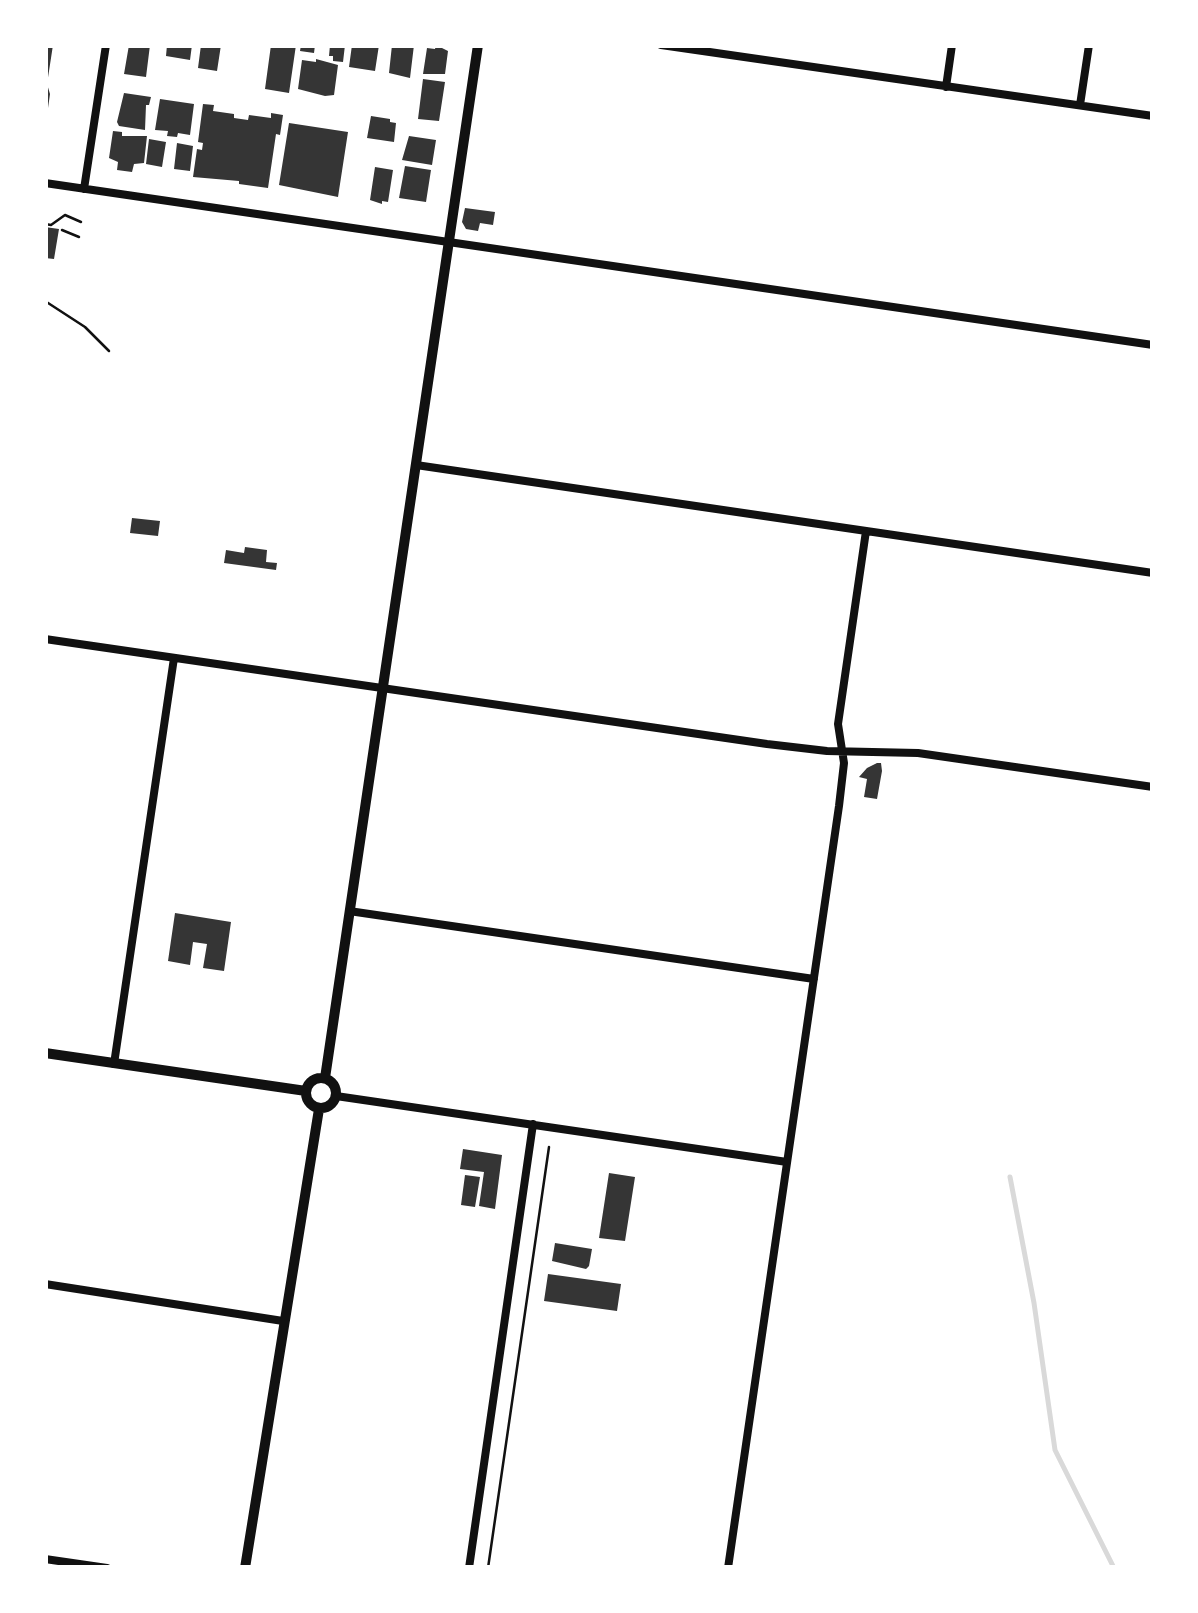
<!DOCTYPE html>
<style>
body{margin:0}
#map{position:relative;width:1198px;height:1613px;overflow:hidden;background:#fff;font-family:Manrope,sans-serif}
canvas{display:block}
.frame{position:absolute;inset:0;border:48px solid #fff;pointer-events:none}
</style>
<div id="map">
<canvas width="1198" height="1613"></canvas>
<div class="frame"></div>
</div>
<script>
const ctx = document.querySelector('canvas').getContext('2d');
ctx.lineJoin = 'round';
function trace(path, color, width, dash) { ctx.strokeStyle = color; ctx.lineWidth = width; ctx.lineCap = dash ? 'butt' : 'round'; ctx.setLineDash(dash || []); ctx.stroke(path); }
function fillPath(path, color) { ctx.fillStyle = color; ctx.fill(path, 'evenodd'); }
trace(new Path2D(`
 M 1010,1177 L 1034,1303 L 1055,1450 L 1114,1568`), '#d9d9d9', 5);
fillPath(new Path2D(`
 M 45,45 L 53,45 L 47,84 L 50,94 L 47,115 Z
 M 129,45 L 150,45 L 146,77 L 124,74 Z
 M 167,45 L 192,45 L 190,60 L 166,56 Z
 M 201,45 L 221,45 L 217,71 L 198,68 Z
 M 271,45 L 296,45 L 289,93 L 265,89 Z
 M 301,45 L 315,45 L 314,53 L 300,51 Z
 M 330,45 L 345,45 L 343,62 L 333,61 L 333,56 L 329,56 Z
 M 352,45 L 379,45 L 375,71 L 349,67 Z
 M 392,45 L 414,45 L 410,78 L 389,73 Z
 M 436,45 L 448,51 L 445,74 L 423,74 L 427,48 L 435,49 Z
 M 316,59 L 338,65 L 334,95 L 325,96 L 298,89 L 302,60 L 316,62 Z
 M 423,79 L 445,82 L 439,121 L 418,119 Z
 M 124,93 L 151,97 L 149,105 L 146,105 L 145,130 L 119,126 L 117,122 Z
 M 160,99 L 194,104 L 190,135 L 178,133 L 177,137 L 167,136 L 168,131 L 155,130 Z
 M 203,104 L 214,105 L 213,111 L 234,114 L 234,118 L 248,120 L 249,115 L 271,118 L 271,113 L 283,115 L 280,135 L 276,134 L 268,188 L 239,184 L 239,181 L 193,177 L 197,149 L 202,150 L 203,143 L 198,142 Z
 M 371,116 L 390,119 L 390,122 L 396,123 L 394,142 L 367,138 Z
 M 289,123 L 348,132 L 338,197 L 279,185 Z
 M 113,131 L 122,132 L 122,136 L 147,136 L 144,163 L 134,164 L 132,172 L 117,170 L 118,162 L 109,158 Z
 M 409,136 L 436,140 L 432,165 L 402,160 Z
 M 149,139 L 166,142 L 162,167 L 146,164 Z
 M 177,143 L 193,146 L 190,171 L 174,169 Z
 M 405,166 L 431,170 L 426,202 L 399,198 Z
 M 375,167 L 393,170 L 388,202 L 382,201 L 382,204 L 370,200 Z
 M 465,208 L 495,212 L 493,225 L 480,223 L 478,231 L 466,229 L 462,222 Z
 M 45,227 L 59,229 L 54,259 L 45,258 Z
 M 132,518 L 160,521 L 158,536 L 130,533 Z
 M 245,547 L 267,550 L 266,562 L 277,563 L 276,570 L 224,563 L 226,550 L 244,553 Z
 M 877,763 L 881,763 L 882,771 L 877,799 L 864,797 L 867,779 L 859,777 L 867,768 Z
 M 175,913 L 231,922 L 224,971 L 203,968 L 207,944 L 193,942 L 190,965 L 168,961 Z
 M 463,1149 L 502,1155 L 495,1209 L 479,1206 L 484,1172 L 460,1169 Z
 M 609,1173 L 635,1177 L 625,1241 L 599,1238 Z
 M 465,1175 L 480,1177 L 475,1207 L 461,1205 Z
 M 555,1243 L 592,1249 L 589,1266 L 586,1269 L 552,1261 Z
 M 548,1274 L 621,1284 L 617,1311 L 544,1301 Z`), '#353535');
trace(new Path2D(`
 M 45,224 L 51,225 L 65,215 L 81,222
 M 62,230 L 79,237
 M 45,301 L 85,327 L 109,351
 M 488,1568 L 549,1147`), '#111', 2.5);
trace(new Path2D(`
 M 661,45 L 1153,116
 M 946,87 L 952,45
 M 1080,105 L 1089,45
 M 45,183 L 1153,345
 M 84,189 L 106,45
 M 416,465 L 1153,573
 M 45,639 L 767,744 L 827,751 L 918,753 L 1153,787
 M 349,911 L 814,979
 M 114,1064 L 174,658
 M 336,1096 L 787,1162
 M 45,1284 L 283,1321
 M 45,1559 L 107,1568
 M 469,1568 L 533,1124
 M 728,1568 L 839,806 L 844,763 L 838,724 L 866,531`), '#111', 8);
trace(new Path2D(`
 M 45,1053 L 306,1091
 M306 1093a15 15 0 1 1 30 0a15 15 0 1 1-30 0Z
 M 325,1078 L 478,45
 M 245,1568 L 319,1109`), '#111', 10);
</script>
